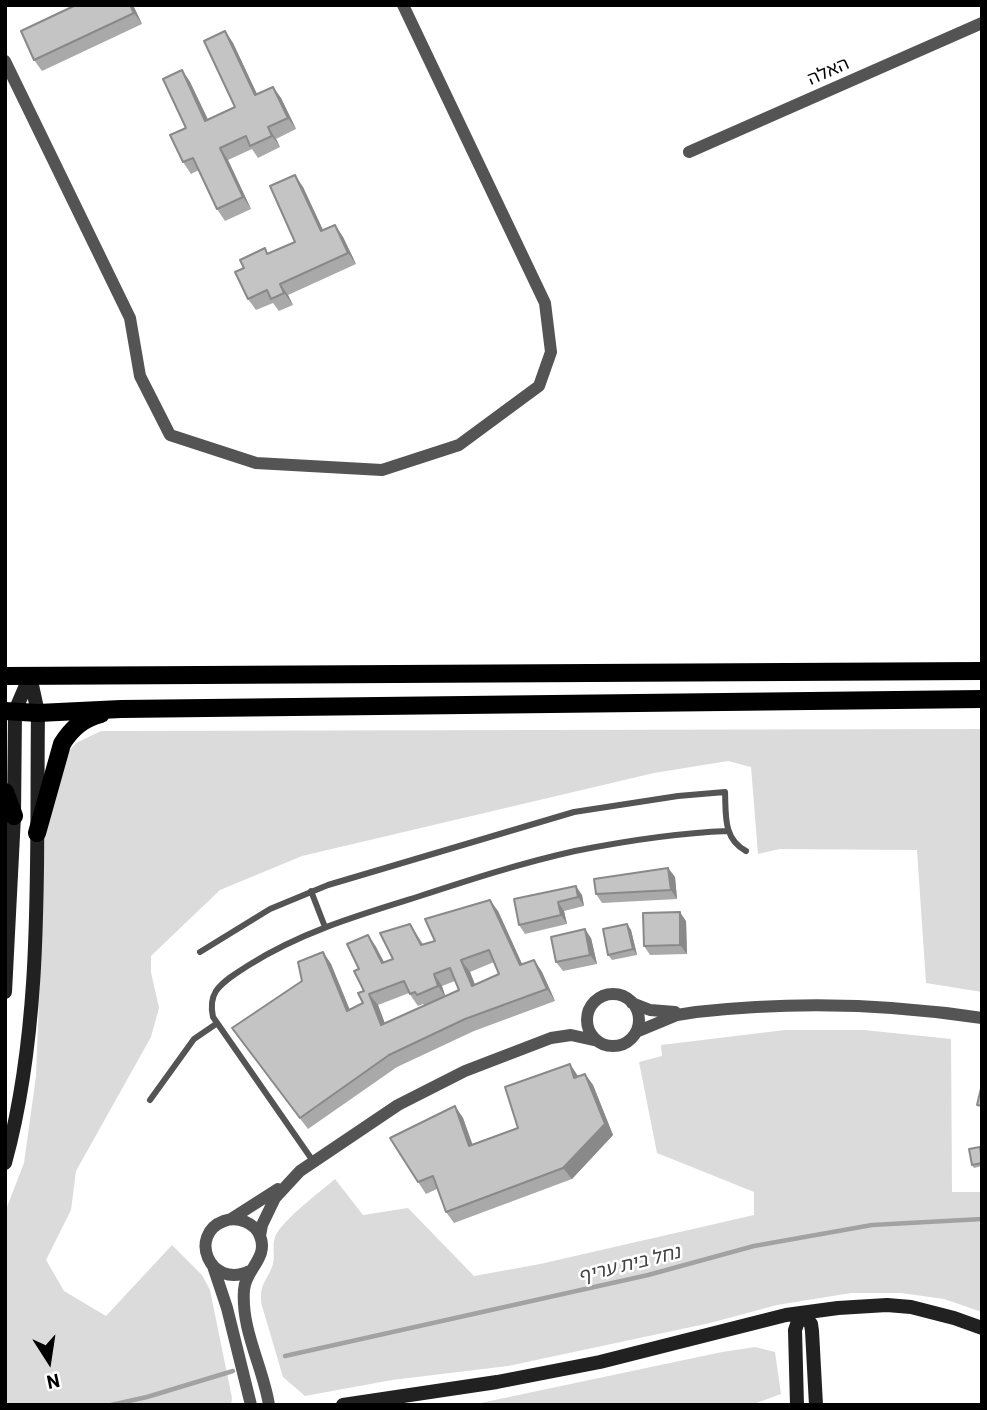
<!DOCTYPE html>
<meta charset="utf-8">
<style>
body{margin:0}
#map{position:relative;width:987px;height:1410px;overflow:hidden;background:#fff;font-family:Barlow,sans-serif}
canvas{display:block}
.frame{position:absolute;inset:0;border:7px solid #000;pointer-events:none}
.north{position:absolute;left:14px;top:1326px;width:70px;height:70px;-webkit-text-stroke:5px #fff;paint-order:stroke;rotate:168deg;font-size:19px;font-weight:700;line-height:28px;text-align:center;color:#000}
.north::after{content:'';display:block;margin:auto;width:24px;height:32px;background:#000;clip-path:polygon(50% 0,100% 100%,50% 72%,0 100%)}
</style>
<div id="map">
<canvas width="987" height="1410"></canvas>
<div class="frame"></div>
<div class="north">N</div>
</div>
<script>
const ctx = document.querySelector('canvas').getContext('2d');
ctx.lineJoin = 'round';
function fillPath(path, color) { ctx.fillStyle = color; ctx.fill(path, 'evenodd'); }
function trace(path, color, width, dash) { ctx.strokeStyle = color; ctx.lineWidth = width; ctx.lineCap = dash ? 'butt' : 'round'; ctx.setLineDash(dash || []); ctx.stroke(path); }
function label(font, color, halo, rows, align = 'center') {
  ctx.font = font + ' Barlow,"Noto Sans Hebrew",sans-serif'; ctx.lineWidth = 5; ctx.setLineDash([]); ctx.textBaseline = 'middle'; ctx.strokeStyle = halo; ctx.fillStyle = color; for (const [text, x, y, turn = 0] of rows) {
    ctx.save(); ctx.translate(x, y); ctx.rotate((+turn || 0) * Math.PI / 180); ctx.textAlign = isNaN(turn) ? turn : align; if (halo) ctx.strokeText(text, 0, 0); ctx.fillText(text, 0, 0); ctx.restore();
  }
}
fillPath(new Path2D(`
 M 982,729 L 982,992 L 926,983 L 917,850 L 780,849 L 758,854 L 751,767 L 728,761 L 654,773 L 302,856 L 220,890 L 151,956 L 151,972 L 159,1008 L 151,1037 L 76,1171 L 71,1210 L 46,1260 L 64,1291 L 106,1316 L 172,1245 L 202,1275 L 210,1290 L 232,1398 L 231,1405 L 5,1405 L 5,1212 L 24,1163 L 36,1076 L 45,837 L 58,773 L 65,756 L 76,743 L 101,731 Z
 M 785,1030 L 864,1030 L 951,1039 L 952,1192 L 982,1192 L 982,1312 L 944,1299 L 901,1293 L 851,1293 L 777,1305 L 710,1323 L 508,1366 L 392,1380 L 305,1396 L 283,1377 L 262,1306 C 258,1284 267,1282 273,1264 C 275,1256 272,1245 275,1237 C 281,1221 321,1191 335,1179 L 363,1215 L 408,1208 L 474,1276 L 540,1264 L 754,1215 L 754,1192 L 657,1153 L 639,1062 L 662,1056 L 661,1045 Z
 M 755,1347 L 775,1352 L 781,1394 L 751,1405 L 471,1405 L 722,1352 Z`), '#dbdbdb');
trace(new Path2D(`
 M 285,1356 L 648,1275 L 754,1246 L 872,1225 L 982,1219
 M 111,1405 L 147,1397 L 233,1371`), '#a2a2a2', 4.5);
trace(new Path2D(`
 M 311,891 L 325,927
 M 200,952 L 270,909 L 328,885 L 574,812 L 678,796 L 725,792 C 726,815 723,839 746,851
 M 150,1100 L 194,1039 L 216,1024
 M 313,1161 L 213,1017 C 211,1008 211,999 216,991 C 224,980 238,972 249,965 C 301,932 359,915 417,897 C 469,880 521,863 575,851 C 625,841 676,833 728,831`), '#545454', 6);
trace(new Path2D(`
 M 5,61 L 130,318 L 140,376 L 170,435 L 256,463 L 382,470 L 459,445 L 539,386 L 551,352 L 545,303 L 403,5
 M 689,152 L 982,23
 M587 1020a26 26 0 1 1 52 0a26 26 0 1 1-52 0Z
 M 632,1003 L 650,1010 L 675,1012
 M 636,1032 L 677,1015 L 696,1012 C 793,1001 885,1003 982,1018
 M 231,1219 L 278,1189
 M 260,1236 L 262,1225 L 275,1198 L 300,1171 L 398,1105 L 465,1071 L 551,1038 L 571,1035 L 598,1041
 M 213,1266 L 227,1308 L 251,1405
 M 250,1271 C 209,1290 188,1234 224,1221 C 238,1216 255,1223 260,1236 C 269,1258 245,1270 244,1290 C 241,1330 263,1367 269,1405`), '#545454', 12);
trace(new Path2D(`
 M 5,992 L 14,816 L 15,711 L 30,676
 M 5,1163 C 44,1022 36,858 38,713 L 30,676
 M 343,1405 L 497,1382 L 600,1362 L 786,1315 L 838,1308 L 887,1305 L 911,1307 L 954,1318 L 982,1328
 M 797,1405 L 795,1330 L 801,1313 L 811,1324 L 812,1331 L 816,1405`), '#212121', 14);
trace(new Path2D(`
 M 5,676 L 982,671
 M 5,711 L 38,713 L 121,709 L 982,699
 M 5,792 L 14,816
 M 37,833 L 62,744 C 71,729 84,718 101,714`), '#000', 18);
fillPath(new Path2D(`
 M 133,5 L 142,24 L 42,71 L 34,60 Z
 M 225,31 L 233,43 L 257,94 L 273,87 L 281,98 L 296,129 L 276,139 L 280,147 L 258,158 L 252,149 L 228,160 L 251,209 L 225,221 L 217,209 L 199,170 L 191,174 L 183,162 L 186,128 L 182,70 L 190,82 L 208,120 L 235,107 Z
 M 303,187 L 323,230 L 335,225 L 343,237 L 356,264 L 288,295 L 293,305 L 279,311 L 273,303 L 256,310 L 248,299 L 244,268 L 265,248 L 268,254 L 295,242 Z
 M 668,868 L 675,877 L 677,899 L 602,903 L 596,894 Z
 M 582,895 L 584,906 L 564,911 L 567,924 L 525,934 L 519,925 L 514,899 Z
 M 498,911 L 522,964 L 534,960 L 542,972 L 555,1001 L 474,1031 L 397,1067 L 308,1129 L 240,1039 L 302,981 L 323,952 L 331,964 L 350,1010 L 363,1003 L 364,991 L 359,969 L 368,935 L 376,947 L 384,962 L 393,959 L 410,924 L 423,944 L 435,941 ZM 494,962 L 499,974 L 475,985 L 470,972 ZM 455,981 L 459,990 L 445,996 L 442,986 ZM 409,993 L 418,1006 L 423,1004 L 425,1006 L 385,1024 L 378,1005 Z
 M 686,921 L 687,954 L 650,955 L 644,946 Z
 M 627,924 L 631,930 L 637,955 L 612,960 L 608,955 Z
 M 591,938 L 597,964 L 563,971 L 556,962 Z
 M 585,1074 L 593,1085 L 613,1135 L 572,1179 L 454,1223 L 446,1212 L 437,1189 L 426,1194 L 418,1182 L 455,1106 L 463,1118 L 472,1144 L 518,1128 L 578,1076 Z
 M 982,1149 L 982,1166 L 974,1168 L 972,1165 Z`), '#a9a9a9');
fillPath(new Path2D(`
 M 130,5 L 133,5 L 142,24 L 134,13 Z
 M 225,31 L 233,43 L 263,107 L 255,95 Z
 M 182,70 L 190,82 L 214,132 L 205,121 Z
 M 273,87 L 281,98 L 296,129 L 288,118 Z
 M 268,127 L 276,139 L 280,147 L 272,136 Z
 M 220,148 L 228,160 L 251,209 L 243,197 Z
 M 295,175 L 303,187 L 329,243 L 321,231 Z
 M 335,225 L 343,237 L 356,264 L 348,253 Z
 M 280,284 L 288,295 L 293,305 L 284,293 Z
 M 668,868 L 675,877 L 677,899 L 671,890 Z
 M 576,886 L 582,895 L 584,906 L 578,897 Z
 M 490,900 L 498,911 L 528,977 L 520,965 Z
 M 558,902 L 564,911 L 567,924 L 561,915 Z
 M 680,912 L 686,921 L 687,954 L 680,945 Z
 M 627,924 L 631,930 L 637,955 L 633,949 Z
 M 585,929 L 591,938 L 597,964 L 590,955 Z
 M 368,935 L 376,947 L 390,974 L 382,963 Z
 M 323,952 L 331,964 L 355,1023 L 347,1011 Z
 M 461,960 L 470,972 L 480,997 L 472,986 Z
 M 534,960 L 542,972 L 555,1001 L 547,989 Z
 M 434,974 L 442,986 L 446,998 L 438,986 Z
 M 369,994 L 378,1005 L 390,1037 L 381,1025 Z
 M 570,1064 L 578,1076 L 574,1078 Z
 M 585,1074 L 593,1085 L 613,1135 L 572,1179 L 563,1168 Z
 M 455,1106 L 463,1118 L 477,1157 L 469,1146 Z`), '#898989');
const building = new Path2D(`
 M 76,5 L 130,5 L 134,13 L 34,60 L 21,31 Z
 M 225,31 L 255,95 L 273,87 L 288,118 L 268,127 L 272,136 L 250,146 L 246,136 L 220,148 L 243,197 L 217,209 L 193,158 L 183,162 L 170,135 L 186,128 L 163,79 L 182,70 L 205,121 L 235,107 L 204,41 Z
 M 295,175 L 321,231 L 335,225 L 348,253 L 280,284 L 284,293 L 271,299 L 267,290 L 248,299 L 235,272 L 244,268 L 240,260 L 265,248 L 267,254 L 295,242 L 270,186 Z
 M 668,868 L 671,890 L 596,894 L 594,879 Z
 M 576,886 L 578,897 L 558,902 L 561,915 L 519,925 L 514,899 Z
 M 490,900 L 520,965 L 534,960 L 547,989 L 465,1019 L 389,1055 L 300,1118 L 232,1028 L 302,981 L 298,962 L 323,952 L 347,1011 L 363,1003 L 358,993 L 364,991 L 354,971 L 359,969 L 347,944 L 368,935 L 382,963 L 393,959 L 380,933 L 410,924 L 421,945 L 435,941 L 425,919 ZM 489,950 L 499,974 L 472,986 L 461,960 ZM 450,968 L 459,990 L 381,1025 L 369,994 L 404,981 L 410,994 L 415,992 L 417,995 L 438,986 L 434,974 Z
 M 680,912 L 680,945 L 644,946 L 643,913 Z
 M 627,924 L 633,949 L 608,955 L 603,929 Z
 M 585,929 L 590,955 L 556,962 L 551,937 Z
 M 570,1064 L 574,1078 L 585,1074 L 605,1124 L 563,1168 L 446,1212 L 433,1176 L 418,1182 L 390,1138 L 455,1106 L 469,1146 L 518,1128 L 505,1087 Z
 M 982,1084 L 982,1106 L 977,1105 Z
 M 980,1147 L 982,1163 L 972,1165 L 969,1149 Z`);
fillPath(building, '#c4c4c4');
trace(building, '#898989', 2);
label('18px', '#000', '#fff', [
 ["האלה",828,71,-24]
]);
label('italic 19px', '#434343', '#fff', [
 ["נחל בית עריף",629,1264,-14]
]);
</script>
